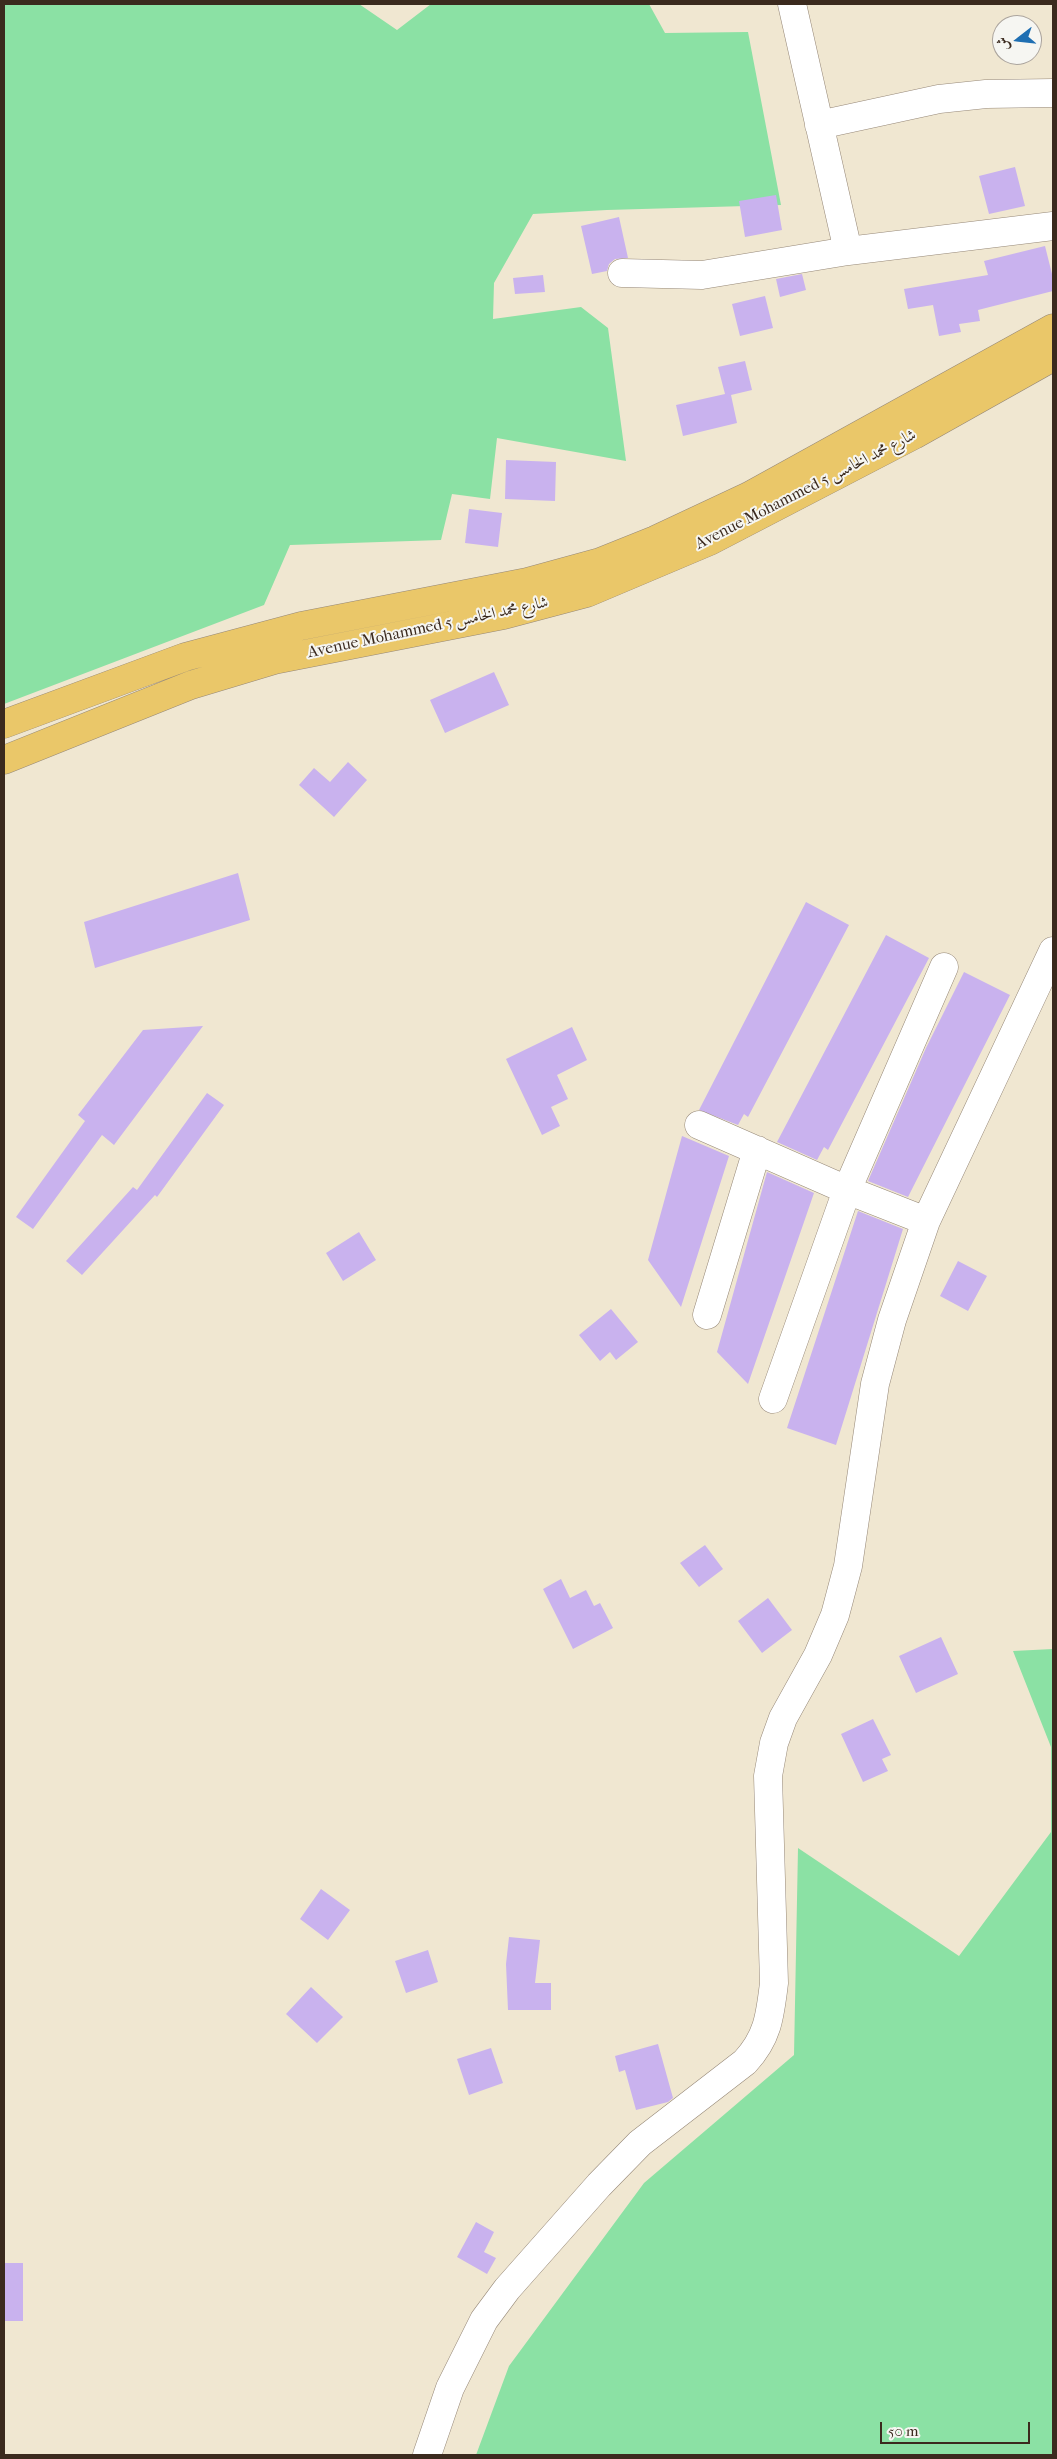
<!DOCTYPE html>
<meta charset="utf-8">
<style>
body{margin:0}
#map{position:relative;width:1057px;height:2459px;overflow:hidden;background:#f0e7d1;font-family:"IM FELL French Canon",Amiri,serif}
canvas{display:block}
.frame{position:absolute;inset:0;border:5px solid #3b2a1e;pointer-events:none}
.north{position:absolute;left:992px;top:15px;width:50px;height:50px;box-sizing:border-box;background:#f6f6f2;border:1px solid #aba49d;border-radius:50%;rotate:254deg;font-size:14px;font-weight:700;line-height:20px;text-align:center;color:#3b2a1e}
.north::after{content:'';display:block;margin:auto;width:18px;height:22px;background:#1f6fb2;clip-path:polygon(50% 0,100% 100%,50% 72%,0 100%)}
.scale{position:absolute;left:880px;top:2422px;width:150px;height:22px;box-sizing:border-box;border:2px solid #3b2a1e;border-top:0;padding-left:6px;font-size:15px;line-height:18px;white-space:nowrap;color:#3b2a1e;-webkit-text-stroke:4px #f6f6f2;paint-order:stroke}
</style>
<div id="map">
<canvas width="1057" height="2459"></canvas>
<div class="frame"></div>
<div class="north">ش</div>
<div class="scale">50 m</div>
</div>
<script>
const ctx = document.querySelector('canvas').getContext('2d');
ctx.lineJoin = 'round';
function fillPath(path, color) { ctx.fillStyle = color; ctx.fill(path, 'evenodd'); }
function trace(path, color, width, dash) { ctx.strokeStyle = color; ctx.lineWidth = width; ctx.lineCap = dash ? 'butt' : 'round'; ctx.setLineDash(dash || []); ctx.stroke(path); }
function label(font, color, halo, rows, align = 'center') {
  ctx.font = font + ' "IM FELL French Canon",Amiri,serif'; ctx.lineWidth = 4; ctx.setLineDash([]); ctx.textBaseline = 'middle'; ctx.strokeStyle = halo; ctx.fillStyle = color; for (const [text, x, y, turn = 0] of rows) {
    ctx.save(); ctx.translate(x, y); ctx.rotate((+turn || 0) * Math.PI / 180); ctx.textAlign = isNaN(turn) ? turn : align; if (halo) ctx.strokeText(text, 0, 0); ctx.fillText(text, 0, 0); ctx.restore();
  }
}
fillPath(new Path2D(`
 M 4,4 L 359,4 L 397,30 L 431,4 L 649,4 L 665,33 L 748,32 L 781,205 L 607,210 L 533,214 L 494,283 L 493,319 L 581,307 L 608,328 L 626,461 L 497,438 L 490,499 L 452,494 L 441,540 L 290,545 L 264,605 L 4,704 Z
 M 1053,1649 L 1053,2455 L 476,2455 L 509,2366 L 644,2183 L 794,2055 L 798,1848 L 959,1956 L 1051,1832 L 1051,1747 L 1013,1651 Z`), '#8be1a4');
fillPath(new Path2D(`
 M 1015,167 L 1025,206 L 989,214 L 979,176 Z
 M 776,195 L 782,230 L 745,237 L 739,201 Z
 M 619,217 L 628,258 L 615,259 L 609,264 L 607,271 L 592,274 L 581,226 Z
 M 1045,246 L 1053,278 L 1053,291 L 978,310 L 980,321 L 959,324 L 961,332 L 939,336 L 933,305 L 908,309 L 904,289 L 988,275 L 984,261 Z
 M 802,274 L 806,290 L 780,297 L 776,279 Z
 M 543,275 L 545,292 L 515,294 L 513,278 Z
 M 765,296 L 773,328 L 740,336 L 732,304 Z
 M 745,361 L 752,390 L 731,395 L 737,423 L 683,436 L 676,405 L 725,394 L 718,367 Z
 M 506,460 L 556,462 L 555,501 L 505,499 Z
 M 469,509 L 502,513 L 498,547 L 465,543 Z
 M 494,672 L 509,705 L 445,733 L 430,700 Z
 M 348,762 L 367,780 L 334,817 L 299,785 L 314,768 L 330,782 Z
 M 238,873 L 250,920 L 95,968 L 84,922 Z
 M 806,902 L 849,925 L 748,1117 L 744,1114 L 738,1125 L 699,1110 Z
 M 886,935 L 929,958 L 828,1150 L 824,1147 L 817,1160 L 777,1142 Z
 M 964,972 L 1010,995 L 908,1197 L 868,1181 L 926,1048 Z
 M 203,1026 L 114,1145 L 102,1135 L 33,1229 L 16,1217 L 85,1121 L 78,1115 L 143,1030 Z
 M 572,1027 L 587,1060 L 557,1075 L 568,1099 L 551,1107 L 560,1126 L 542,1135 L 506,1059 Z
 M 207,1093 L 224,1105 L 157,1197 L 155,1195 L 82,1275 L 66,1261 L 133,1187 L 137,1190 Z
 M 682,1136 L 729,1156 L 681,1307 L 648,1260 Z
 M 767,1172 L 814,1193 L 748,1384 L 717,1352 Z
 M 858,1211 L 903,1229 L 836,1445 L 787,1428 Z
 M 359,1232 L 376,1260 L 343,1281 L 326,1253 Z
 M 958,1261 L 987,1276 L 968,1311 L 940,1296 Z
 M 611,1309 L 638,1342 L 616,1360 L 610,1352 L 600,1361 L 579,1335 Z
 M 705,1545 L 723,1569 L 699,1587 L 680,1563 Z
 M 561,1579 L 570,1598 L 586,1590 L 594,1606 L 600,1603 L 613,1628 L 573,1649 L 543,1589 Z
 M 768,1598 L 792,1630 L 762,1653 L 738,1621 Z
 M 941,1637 L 958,1674 L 916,1693 L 899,1656 Z
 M 873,1719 L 891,1755 L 882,1759 L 888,1771 L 863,1782 L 841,1734 Z
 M 321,1889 L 350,1910 L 328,1940 L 300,1919 Z
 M 509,1937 L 540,1940 L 535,1983 L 551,1983 L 551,2010 L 508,2010 L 506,1964 Z
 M 428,1950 L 438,1982 L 406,1993 L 395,1961 Z
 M 311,1987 L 343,2017 L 317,2043 L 286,2014 Z
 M 658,2044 L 673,2098 L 668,2102 L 636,2110 L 625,2070 L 619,2072 L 615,2056 Z
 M 491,2048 L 503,2083 L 469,2095 L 457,2059 Z
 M 476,2222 L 494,2232 L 484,2252 L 496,2258 L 487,2274 L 457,2257 Z
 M 4,2263 L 23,2263 L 23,2321 L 4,2321 Z`), '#c9b2ee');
const minor = new Path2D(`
 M 792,4 L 848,251
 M 819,125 L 939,99 L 986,94 L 1053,93
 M 622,273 L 702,275 L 848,251 L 1053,226
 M 699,1125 L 847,1190 L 926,1221
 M 707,1315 L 757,1150
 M 773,1399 L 847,1190 L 944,967
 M 427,2455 L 450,2388 L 484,2320 L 507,2289 L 599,2185 L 640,2143 L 745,2062 C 768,2037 770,2016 774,1983 L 768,1776 L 774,1743 L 783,1718 L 818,1655 L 835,1615 L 848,1566 L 875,1384 L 892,1320 L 926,1221 L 1053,951`);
const major = new Path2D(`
 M 4,724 L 185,657 L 301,626 L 527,582 L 600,562 L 655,540 L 749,496 L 1053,328
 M 4,760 L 191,685 L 274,660 L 504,615 L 587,593 L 710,541 L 914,435 L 1053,357`);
trace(minor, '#968878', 29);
trace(major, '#968878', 29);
trace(minor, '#fff', 28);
trace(major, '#eac769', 28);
label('16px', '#3b2a1e', '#f6f6f2', [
 ["Avenue Mohammed 5 شارع محمد الخامس",806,490,-27],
 ["Avenue Mohammed 5 شارع محمد الخامس",428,628,-12]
]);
</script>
